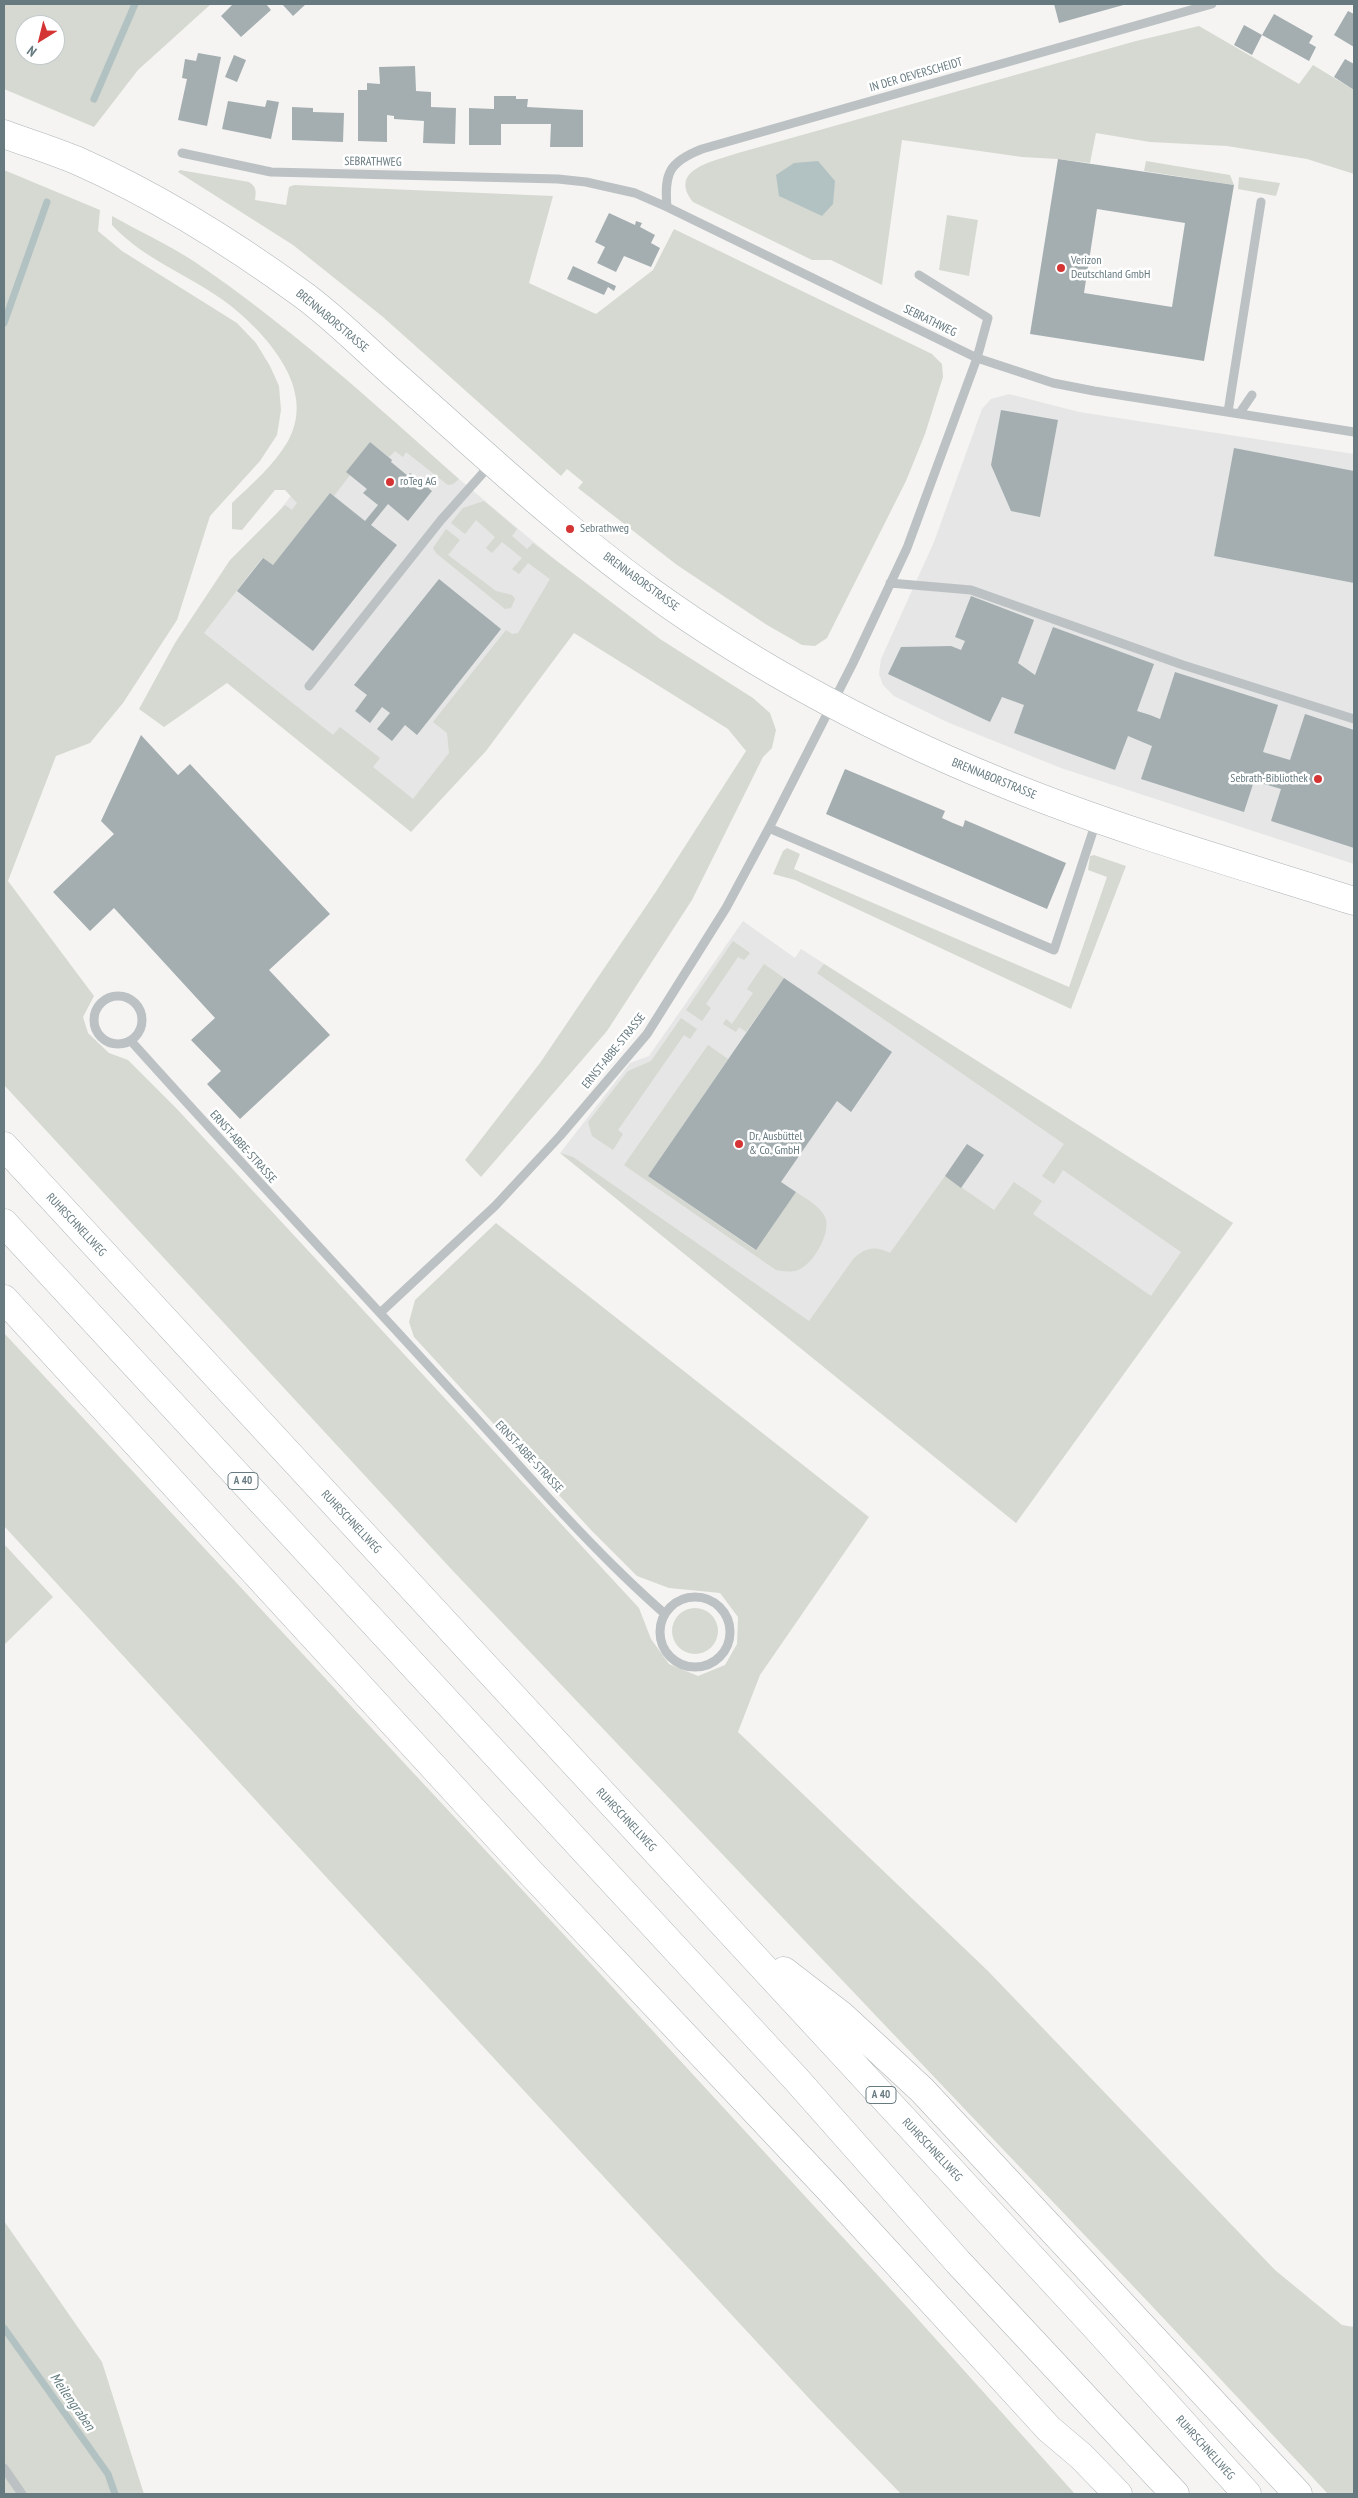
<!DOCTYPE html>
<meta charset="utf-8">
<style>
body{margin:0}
#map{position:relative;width:1358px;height:2498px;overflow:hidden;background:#f5f4f2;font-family:"PT Sans Narrow",sans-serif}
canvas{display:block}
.frame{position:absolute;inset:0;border:5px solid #667a80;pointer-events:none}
.north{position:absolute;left:15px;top:15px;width:50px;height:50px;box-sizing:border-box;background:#fff;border:1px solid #c2cacc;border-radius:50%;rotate:216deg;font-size:14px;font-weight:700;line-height:20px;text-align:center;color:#667a80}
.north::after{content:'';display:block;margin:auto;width:18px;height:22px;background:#d43433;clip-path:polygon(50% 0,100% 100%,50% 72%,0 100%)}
</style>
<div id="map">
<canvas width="1358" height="2498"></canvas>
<div class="frame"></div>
<div class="north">N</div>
</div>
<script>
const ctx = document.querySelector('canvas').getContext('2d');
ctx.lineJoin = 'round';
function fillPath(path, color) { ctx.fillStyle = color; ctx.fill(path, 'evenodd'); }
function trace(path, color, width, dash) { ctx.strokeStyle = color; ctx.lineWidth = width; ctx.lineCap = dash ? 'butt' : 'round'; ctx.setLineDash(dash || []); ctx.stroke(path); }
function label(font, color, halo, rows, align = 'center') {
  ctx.font = font + ' "PT Sans Narrow",sans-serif'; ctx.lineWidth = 5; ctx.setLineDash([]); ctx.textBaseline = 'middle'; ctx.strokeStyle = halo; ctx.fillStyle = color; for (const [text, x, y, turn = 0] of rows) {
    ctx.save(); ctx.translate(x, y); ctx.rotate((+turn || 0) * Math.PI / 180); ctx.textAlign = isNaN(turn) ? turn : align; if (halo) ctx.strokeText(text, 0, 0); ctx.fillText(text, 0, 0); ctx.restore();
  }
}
fillPath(new Path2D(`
 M 1009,394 L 1079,412 L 1354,454 L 1354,864 L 1061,768 L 947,722 L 894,696 L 883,685 L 879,674 L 881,659 L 934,542 L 982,409 L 991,399 Z
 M 365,400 L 597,595 L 411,828 L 177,643 Z
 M 743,921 L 795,958 L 801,949 L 1233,1223 L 1016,1523 L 560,1153 L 630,1063 L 649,1056 Z`), '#e5e6e5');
fillPath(new Path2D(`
 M 4,4 L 211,4 L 138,70 L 94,127 L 4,89 ZM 25,25 L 55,25 L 55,55 L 25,55 Z
 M 1199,26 L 1299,84 L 1313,65 L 1354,90 L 1354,174 L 1307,159 L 1227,146 L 1150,142 L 1096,133 L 1090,163 L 1058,159 L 1022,157 L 902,140 L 882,285 L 831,260 L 812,260 L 693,202 C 667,169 715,161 738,153 L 1136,41 Z
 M 1146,161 L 1230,175 L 1234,185 L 1144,171 Z
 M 4,170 L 100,210 L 98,231 L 122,251 L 237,323 L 256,343 L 270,366 L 279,386 L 281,410 L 277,435 L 260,461 L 210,516 L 177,620 L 123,703 L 90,743 L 56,756 L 8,881 L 94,996 L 83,1017 L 88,1033 L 109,1053 L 128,1060 L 177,1109 L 639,1608 L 651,1639 L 669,1664 L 698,1676 L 725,1665 L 737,1644 L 738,1617 L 720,1593 L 669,1588 L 637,1576 L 591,1530 L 414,1337 L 409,1322 L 415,1300 L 496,1223 L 869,1517 L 760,1675 L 738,1732 L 988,1971 L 1275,2270 L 1342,2325 L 1354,2327 L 1354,2494 L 1328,2494 L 1151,2305 L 453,1571 L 4,1085 Z
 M 180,170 L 249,182 C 257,187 256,192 255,200 L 286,205 L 289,187 L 294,185 L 553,196 L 529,283 L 596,314 L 653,270 L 674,229 L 932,354 L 942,364 L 943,377 L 925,434 L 906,481 L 827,638 L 815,646 L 802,645 L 767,625 L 677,565 L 578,488 L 583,482 L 567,469 L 561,476 L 383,317 L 293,245 L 178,172 Z
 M 1239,177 L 1280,183 L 1276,196 L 1238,189 Z
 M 947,215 L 978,220 L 969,276 L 939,270 Z
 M 112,216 C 139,231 169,245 195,262 C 289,326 374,403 459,479 L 453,484 L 448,485 L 406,452 L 403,457 L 395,451 L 389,457 L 370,442 L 347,472 L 350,475 L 334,496 L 330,493 L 273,565 L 262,558 L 204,633 L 333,735 L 340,727 L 380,758 L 373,767 L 413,799 L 449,753 L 447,733 L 433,722 L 506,630 L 512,634 L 518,633 L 550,579 L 528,563 L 519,574 L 512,569 L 522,558 L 502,542 L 492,553 L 486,548 L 495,537 L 476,520 L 465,534 L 451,523 L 463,508 L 484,501 L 517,529 L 512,536 L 527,549 L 533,543 L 660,639 L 753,698 L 770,713 L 776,730 L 772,748 L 763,757 L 692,900 L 607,1031 L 481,1177 L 465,1160 L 540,1063 L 655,893 L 746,751 L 728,729 L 574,633 L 486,751 L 411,832 L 227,683 L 164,727 L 139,709 L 175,643 L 230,560 L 285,505 L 292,510 L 297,503 L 285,490 L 275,490 L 242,530 L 232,529 L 232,503 C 252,484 274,465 288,441 C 317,390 268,336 231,306 C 193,276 145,261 112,225 Z
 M 446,529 L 460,540 L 448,555 L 496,591 L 512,595 L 515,599 L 511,608 L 505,609 L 436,553 L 433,548 Z
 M 787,848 L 800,854 L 794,869 L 1069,987 L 1107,877 L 1088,870 L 1090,856 L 1094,855 L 1126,866 L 1071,1009 L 795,880 L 773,874 L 783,851 Z
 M 733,941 L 750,953 L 744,960 L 738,957 L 706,1004 L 711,1008 L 702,1021 L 686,1010 Z
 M 764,964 L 784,978 L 746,1032 L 739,1027 L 736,1032 L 723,1024 L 726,1019 L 732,1024 L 753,993 L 747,989 Z
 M 824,964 L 1233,1223 L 1016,1523 L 560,1153 L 573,1157 L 809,1321 L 854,1258 C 867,1247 875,1246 890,1253 L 945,1176 L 994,1210 L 1014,1182 L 1042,1201 L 1033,1214 L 1151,1296 L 1181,1252 L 1063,1170 L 1054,1184 L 1042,1176 L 1064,1144 L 817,973 Z
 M 681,1018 L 697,1029 L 690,1039 L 684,1035 L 618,1130 L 623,1134 L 613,1150 L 592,1136 L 588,1122 L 628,1071 L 651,1061 Z
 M 708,1045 L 728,1059 L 648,1176 L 755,1250 L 796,1192 C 806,1199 819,1205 825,1217 C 832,1233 812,1267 795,1271 C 789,1272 782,1271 776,1270 L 624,1165 Z
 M 4,1333 L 594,1967 L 907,2307 L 1075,2494 L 901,2494 L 817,2407 L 339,1891 L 4,1526 Z
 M 4,1544 L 53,1597 L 4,1645 Z
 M672 1631a23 23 0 1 1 46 0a23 23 0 1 1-46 0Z
 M 4,2221 L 102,2362 L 144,2494 L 4,2494 Z`), '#d6d9d1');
fillPath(new Path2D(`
 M 818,161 L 835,181 L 833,204 L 822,216 L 779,196 L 776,175 L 794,163 Z`), '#b2c2c3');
trace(new Path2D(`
 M 94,99 L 135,4
 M 4,323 L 47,202
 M 4,2328 L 108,2474 L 115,2494`), '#b2c2c3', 7);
fillPath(new Path2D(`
 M 233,4 L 266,4 L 271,10 L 241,37 L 221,16 Z
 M 282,4 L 306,4 L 293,16 Z
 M 1054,4 L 1127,4 L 1059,23 Z
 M 1348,11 L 1354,14 L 1354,47 L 1334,35 Z
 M 1274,14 L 1313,36 L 1309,43 L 1316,47 L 1309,61 L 1262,35 Z
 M 1244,25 L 1262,35 L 1252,55 L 1234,45 Z
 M 198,53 L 221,57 L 207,126 L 178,120 L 187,79 L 182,78 L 185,59 L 196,61 Z
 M 234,55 L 246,60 L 237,82 L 225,77 Z
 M 1345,59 L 1354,64 L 1354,90 L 1334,77 Z
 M 415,66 L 416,91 L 431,92 L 431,107 L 456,108 L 455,144 L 423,143 L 424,121 L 394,119 L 394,116 L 387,115 L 387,142 L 358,141 L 358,90 L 367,90 L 367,83 L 380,84 L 379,67 Z
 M 494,96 L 516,96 L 516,99 L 528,99 L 527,107 L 583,110 L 583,147 L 550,147 L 551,124 L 501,124 L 501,145 L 469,145 L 469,108 L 494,109 Z
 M 267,100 L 279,102 L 271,139 L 222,129 L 228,101 L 265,107 Z
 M 292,107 L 313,108 L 313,112 L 344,113 L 343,142 L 292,140 Z
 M 1058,159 L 1234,185 L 1204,361 L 1030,334 ZM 1097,209 L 1185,223 L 1172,307 L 1084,293 Z
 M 609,213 L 635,225 L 636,221 L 642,223 L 640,227 L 655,235 L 651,243 L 660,248 L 651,267 L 624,256 L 616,272 L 597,263 L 605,247 L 595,242 Z
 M 573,266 L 616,286 L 614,291 L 608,287 L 604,295 L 567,279 Z
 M 1001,410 L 1058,420 L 1040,517 L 1011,511 L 991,465 Z
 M 370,442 L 392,460 L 391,462 L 408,476 L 410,473 L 432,491 L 408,521 L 388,504 L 371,525 L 397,545 L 313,651 L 237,591 L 263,558 L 273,565 L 330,493 L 365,521 L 378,505 L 363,493 L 367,489 L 346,472 Z
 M 1234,448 L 1354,471 L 1354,583 L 1214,556 Z
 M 439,579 L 501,629 L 417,735 L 405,725 L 392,741 L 377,729 L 390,713 L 382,707 L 370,723 L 355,711 L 367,695 L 354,685 Z
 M 971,596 L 1034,620 L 1018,663 L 1035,675 L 1053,627 L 1154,664 L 1137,711 L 1150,715 L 1160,719 L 1175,672 L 1278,705 L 1263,752 L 1290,760 L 1305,714 L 1354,730 L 1354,848 L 1271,821 L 1281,789 L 1254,781 L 1244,812 L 1141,779 L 1152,746 L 1128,736 L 1115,770 L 1014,733 L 1024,705 L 1002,697 L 990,722 L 888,674 L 901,647 L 951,646 L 961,650 L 965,641 L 955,637 Z
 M 141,735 L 178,775 L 190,764 L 330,914 L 269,970 L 330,1035 L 240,1119 L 207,1084 L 221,1071 L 191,1040 L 215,1018 L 114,908 L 90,931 L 53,892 L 114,834 L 101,821 Z
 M 845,769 L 945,811 L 942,818 L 953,823 L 963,827 L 965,820 L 1066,863 L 1047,909 L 826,814 Z
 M 784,978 L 892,1052 L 851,1112 L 837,1101 L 781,1182 L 796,1192 L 756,1250 L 648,1176 Z
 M 967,1144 L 984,1155 L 961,1188 L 945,1176 Z`), '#a4aeb0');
const major = new Path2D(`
 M 4,134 C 28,143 54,151 78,161 C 157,196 232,243 302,294 C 335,318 365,349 397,377 C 480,450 560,526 650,591 C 765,674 893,740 1025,792 C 1132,834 1244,866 1354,901`);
const highway = new Path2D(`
 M 4,1146 L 1093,2324 L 1247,2494
 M 4,1223 L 796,2079 L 958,2262 L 1175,2494
 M 4,1299 L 529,1871 L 829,2189 L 1049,2429 L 1081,2456 L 1118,2494
 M 784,1971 L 841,2015 L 922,2090 L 1298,2494`);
trace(major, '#adb4b6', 29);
trace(highway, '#afb4b6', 29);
trace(new Path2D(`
 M 182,153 L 271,172 L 558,179 L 586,182 L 635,193 L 667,207 L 977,358 L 1053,383 L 1094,391 L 1354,432
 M 667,207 C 664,173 669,162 702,149 L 1212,4
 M 1228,412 L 1261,202
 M 1239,414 L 1252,395
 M 890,583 L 971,590 L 1183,665 L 1354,719
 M 309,686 L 441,520 L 491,464
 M 769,828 L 1054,950 L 1096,822
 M94 1020a24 24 0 1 1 48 0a24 24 0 1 1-48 0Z
 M 131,1041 C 235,1157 342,1271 447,1386 C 518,1463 586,1545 665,1614
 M 380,1313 L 495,1206 L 560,1136 L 647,1034 L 726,908 L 769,828 L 853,663 L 907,548 L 977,358 L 988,318 L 919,275
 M660 1632a35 35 0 1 1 70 0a35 35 0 1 1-70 0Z
 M 4,2468 L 22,2494`), '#bcc1c3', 9);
trace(major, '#fff', 28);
trace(highway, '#fff', 28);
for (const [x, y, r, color] of [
 [1061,268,5,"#d43433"],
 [390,482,5,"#d43433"],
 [570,529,5,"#d43433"],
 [1318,779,5,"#d43433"],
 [739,1144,5,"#d43433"]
]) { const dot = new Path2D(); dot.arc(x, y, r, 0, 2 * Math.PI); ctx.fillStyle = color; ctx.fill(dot); trace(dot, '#fff', 2); }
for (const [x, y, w] of [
 [243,1481,30],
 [881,2095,30]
]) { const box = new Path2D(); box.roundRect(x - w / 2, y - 8.5, w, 17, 4); ctx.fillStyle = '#fff'; ctx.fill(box); trace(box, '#667a80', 1); }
label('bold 11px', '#667a80', null, [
 ["A 40",243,1481],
 ["A 40",881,2095]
]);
label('12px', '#667a80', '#fff', [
 ["IN DER OEVERSCHEIDT",916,75,-16],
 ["SEBRATHWEG",373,162,1],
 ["BRENNABORSTRASSE",332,321,40],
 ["SEBRATHWEG",930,321,26],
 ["BRENNABORSTRASSE",641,582,36],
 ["BRENNABORSTRASSE",994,779,22],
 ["ERNST-ABBE-STRASSE",614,1051,-51],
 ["ERNST-ABBE-STRASSE",243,1147,48],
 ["RUHRSCHNELLWEG",76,1225,47],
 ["ERNST-ABBE-STRASSE",529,1457,47],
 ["RUHRSCHNELLWEG",351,1522,47],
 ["RUHRSCHNELLWEG",626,1820,47],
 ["RUHRSCHNELLWEG",932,2150,47],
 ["RUHRSCHNELLWEG",1205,2448,48]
]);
label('12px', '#667a80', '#fff', [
 ["Verizon",1071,261],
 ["Deutschland GmbH",1071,275],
 ["roTeg AG",400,482],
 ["Sebrathweg",580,529],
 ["Sebrath-Bibliothek",1308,779,"right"],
 ["Dr. Ausbüttel",749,1137],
 ["& Co. GmbH",749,1151]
], 'left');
label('italic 14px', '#627b7d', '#fff', [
 ["Meilengraben",72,2402,55]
]);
</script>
